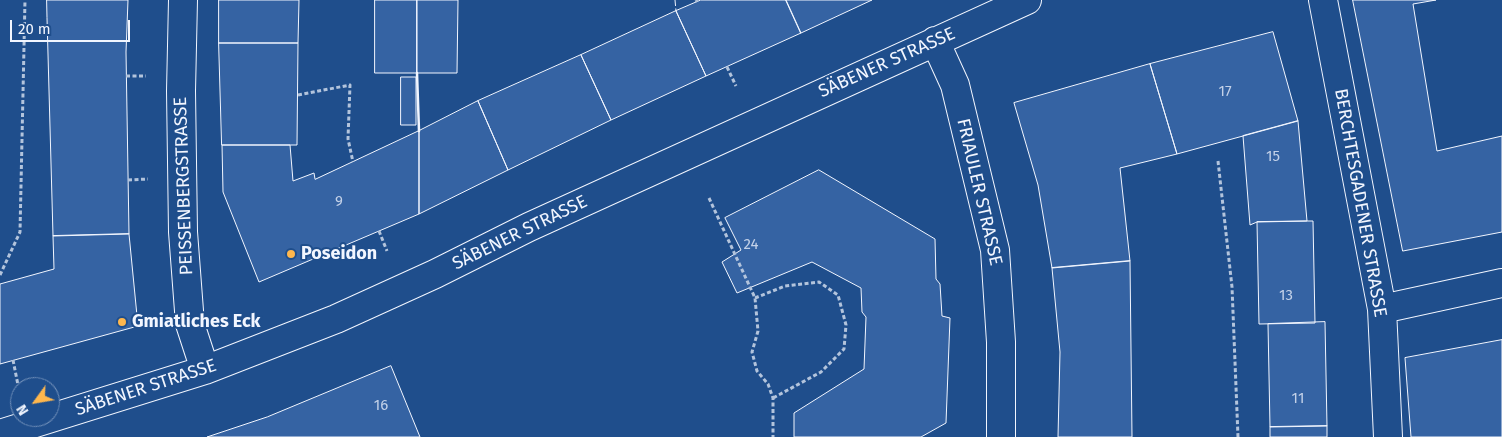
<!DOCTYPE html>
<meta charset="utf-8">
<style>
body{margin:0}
#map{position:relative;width:1502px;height:437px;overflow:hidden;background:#1f4e8c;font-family:"Fira Sans",sans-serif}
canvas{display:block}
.north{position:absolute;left:10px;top:377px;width:50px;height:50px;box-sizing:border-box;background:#1f4e8c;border:1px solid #7391ba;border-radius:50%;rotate:238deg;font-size:14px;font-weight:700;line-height:20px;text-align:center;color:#f2f6ff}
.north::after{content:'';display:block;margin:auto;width:18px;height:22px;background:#ffb74d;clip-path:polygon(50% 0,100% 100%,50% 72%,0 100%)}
.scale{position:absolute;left:10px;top:20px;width:120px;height:22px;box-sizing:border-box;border:2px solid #f2f6ff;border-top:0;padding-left:6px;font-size:15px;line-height:18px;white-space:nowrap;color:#f2f6ff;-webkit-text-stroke:4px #1f4e8c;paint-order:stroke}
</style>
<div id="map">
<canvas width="1502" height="437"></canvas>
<div class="north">N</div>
<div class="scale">20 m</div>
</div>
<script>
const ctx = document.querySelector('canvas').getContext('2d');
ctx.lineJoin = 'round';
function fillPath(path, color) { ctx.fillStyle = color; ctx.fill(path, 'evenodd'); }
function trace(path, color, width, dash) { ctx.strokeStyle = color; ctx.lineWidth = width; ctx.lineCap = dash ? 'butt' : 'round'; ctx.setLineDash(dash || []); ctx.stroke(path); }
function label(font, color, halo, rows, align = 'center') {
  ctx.font = font + ' "Fira Sans",sans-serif'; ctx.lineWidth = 4; ctx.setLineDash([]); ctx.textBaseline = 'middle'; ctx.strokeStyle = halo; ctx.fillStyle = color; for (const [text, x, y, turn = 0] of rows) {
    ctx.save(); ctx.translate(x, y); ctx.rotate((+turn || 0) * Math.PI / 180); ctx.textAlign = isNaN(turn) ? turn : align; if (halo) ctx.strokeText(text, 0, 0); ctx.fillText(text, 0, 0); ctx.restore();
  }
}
const building = new Path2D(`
 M 47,0 L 128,0 L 126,52 L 129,234 L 53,236 L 47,18 Z
 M 219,0 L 299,0 L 298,43 L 219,43 Z
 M 375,0 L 417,0 L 417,73 L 375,73 Z
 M 417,0 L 458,0 L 457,73 L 417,73 Z
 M 701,0 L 786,0 L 801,33 L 706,76 L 676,11 Z
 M 786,0 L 872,0 L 801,33 Z
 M 1353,0 L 1436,0 L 1413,4 L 1437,151 L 1502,136 L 1502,232 L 1403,251 Z
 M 676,11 L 706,76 L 611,120 L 581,55 Z
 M 1273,32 L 1298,121 L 1177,154 L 1150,64 Z
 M 219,43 L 298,43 L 297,145 L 222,145 Z
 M 581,55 L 611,120 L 508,170 L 478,101 Z
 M 1150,64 L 1177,154 L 1120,168 L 1130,261 L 1052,268 L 1038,185 L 1014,103 Z
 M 401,77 L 416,77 L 416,125 L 401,125 Z
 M 478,101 L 508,170 L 419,214 L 419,131 Z
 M 1298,121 L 1307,221 L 1257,222 L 1250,225 L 1243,136 Z
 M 419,131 L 419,214 L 259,282 L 223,192 L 222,145 L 290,145 L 293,181 L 314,173 L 315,179 Z
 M 819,170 L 935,239 L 936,279 L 940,284 L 942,316 L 950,318 L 946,423 L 921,437 L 794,437 L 794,413 L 864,369 L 866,317 L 862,312 L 861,288 L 812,262 L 737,293 L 722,262 L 741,250 L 725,218 Z
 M 1307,221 L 1313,221 L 1315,323 L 1259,324 L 1257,222 Z
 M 129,234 L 138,326 L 0,364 L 0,284 L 54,269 L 53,236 Z
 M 1130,261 L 1132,437 L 1058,437 L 1060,352 L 1052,268 Z
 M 1325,322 L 1327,426 L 1270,427 L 1268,324 Z
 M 1502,340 L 1502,437 L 1411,437 L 1405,358 Z
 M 391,366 L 420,437 L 207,437 L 267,417 Z
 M 1327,426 L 1327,437 L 1270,437 L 1270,427 Z`);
fillPath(building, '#3563a3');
trace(building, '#f2f6ff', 1);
const minor = new Path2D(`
 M 183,0 L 181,91 L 183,232 L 190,324 L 205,370
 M 1323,0 L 1382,309 L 1388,437
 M 935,41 L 955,85 L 995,250 L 1001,342 L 1001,437
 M 1382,309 L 1502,283
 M 0,434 L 205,370 L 336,319 L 435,274 L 529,227 L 1027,0`);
trace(minor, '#f2f6ff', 30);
trace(new Path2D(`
 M 696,0 L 697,2
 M 727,67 L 736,86
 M 126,76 L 146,76
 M 298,95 L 350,85 L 348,139 L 353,162
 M 1218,161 L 1232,287 L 1238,437
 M 128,180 L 148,179
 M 709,198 L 755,298 L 758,331 L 752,352 L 757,371 L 768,384 L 773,398 L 773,437
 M 379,231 L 387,251
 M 0,275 L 20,232 L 25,0
 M 755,298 L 785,286 L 819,282 L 838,295 L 846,325 L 844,349 L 821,372 L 773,398
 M 13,360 L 18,385`), '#b3c4dc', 3, [4, 2.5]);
trace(minor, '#1f4e8c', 28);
trace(new Path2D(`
 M 675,0 L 676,11`), '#f2f6ff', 1, [6, 2.5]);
trace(new Path2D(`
 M 417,73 L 419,131`), '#f2f6ff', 2.5);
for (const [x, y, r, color] of [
 [291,254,5,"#ffb74d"],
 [122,322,5,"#ffb74d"]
]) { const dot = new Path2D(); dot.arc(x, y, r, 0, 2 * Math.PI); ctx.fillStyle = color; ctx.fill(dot); trace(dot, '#1f4e8c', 2); }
label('15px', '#c3d1e8', null, [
 ["17",1225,92],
 ["15",1273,157],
 ["9",339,202],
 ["24",751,245],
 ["13",1286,296],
 ["11",1298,399],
 ["16",381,406]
]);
label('18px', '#f2f6ff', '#1f4e8c', [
 ["SÄBENER STRASSE",887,63,-24],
 ["PEISSENBERGSTRASSE",184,186,-92],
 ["FRIAULER STRASSE",979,192,77],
 ["BERCHTESGADENER STRASSE",1360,203,80],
 ["SÄBENER STRASSE",520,233,-26],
 ["SÄBENER STRASSE",146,388,-18]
]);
label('bold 18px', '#f2f6ff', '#1f4e8c', [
 ["Poseidon",301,254],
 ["Gmiatliches Eck",132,322]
], 'left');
</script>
